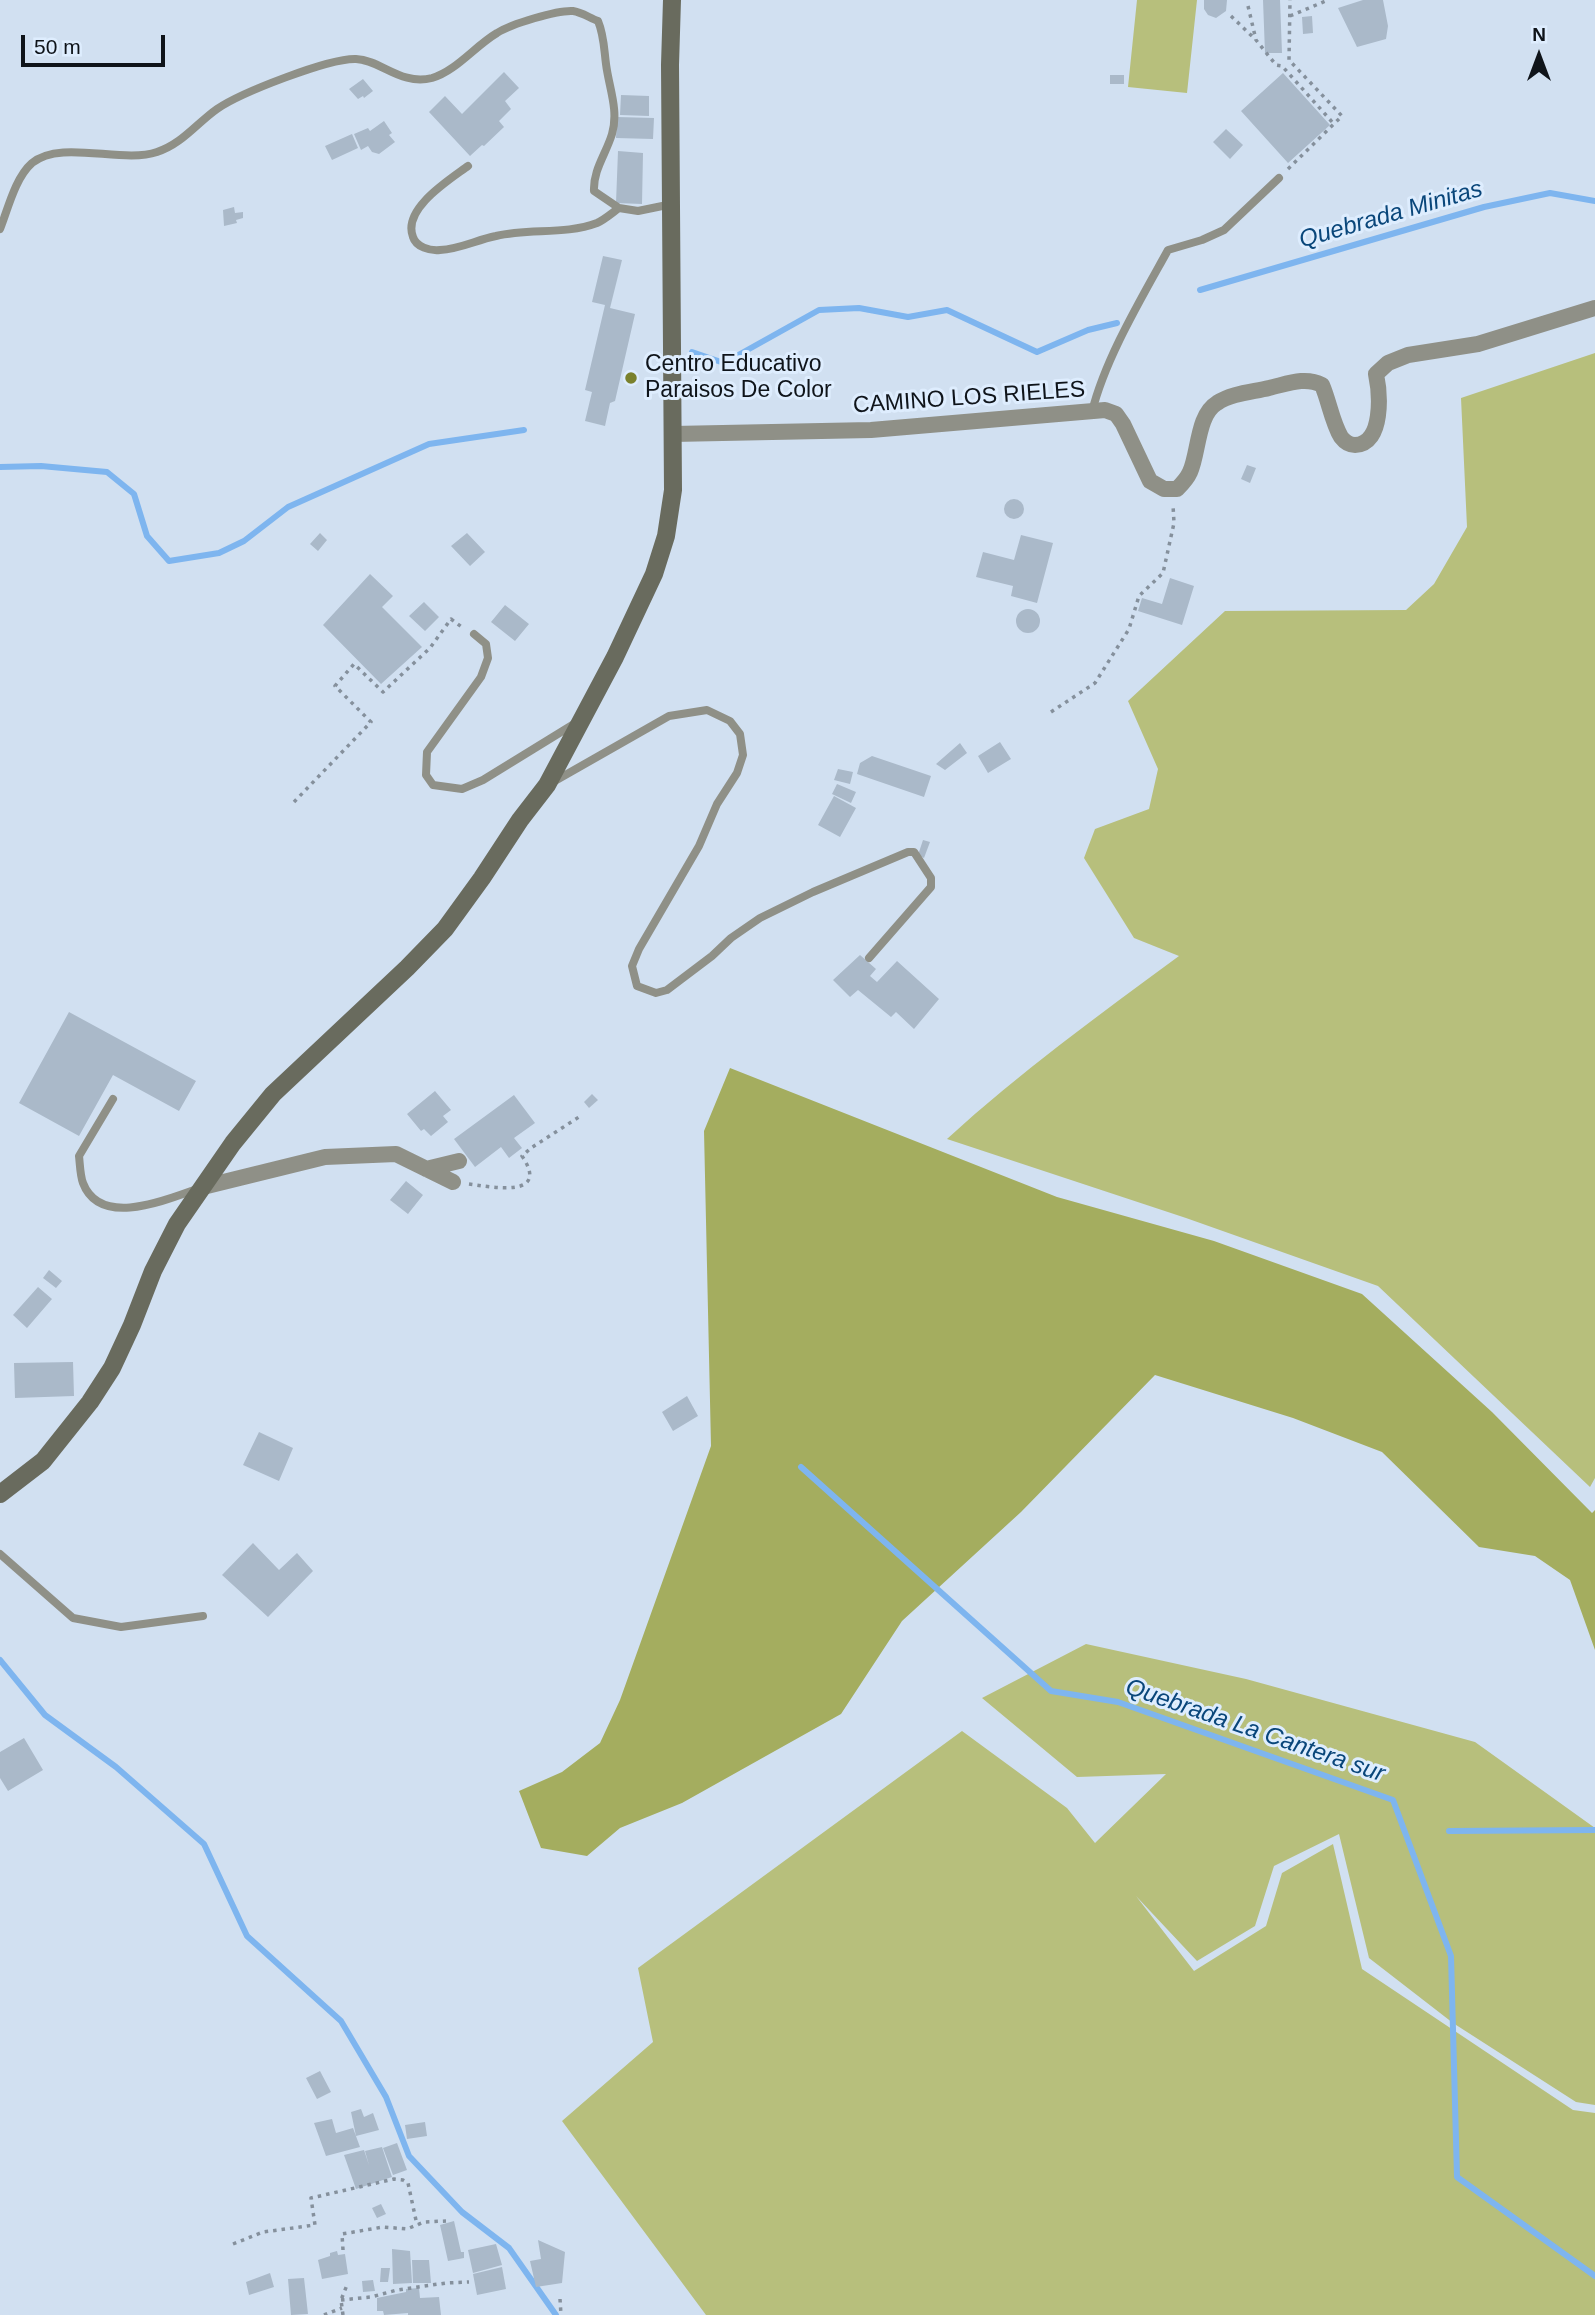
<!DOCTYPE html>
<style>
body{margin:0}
#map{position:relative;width:1595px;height:2315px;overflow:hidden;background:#d1e0f1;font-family:Helvetica,sans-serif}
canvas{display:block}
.north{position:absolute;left:1504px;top:21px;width:70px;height:70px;-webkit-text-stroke:5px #deedfe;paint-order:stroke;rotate:0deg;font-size:19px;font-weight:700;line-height:28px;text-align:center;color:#0f141a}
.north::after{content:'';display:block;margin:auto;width:24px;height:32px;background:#0f141a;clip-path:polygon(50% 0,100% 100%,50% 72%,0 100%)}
.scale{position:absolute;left:21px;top:35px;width:144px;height:32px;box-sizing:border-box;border:4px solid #0f141a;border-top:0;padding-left:9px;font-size:21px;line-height:24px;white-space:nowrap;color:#0f141a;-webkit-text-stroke:5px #deedfe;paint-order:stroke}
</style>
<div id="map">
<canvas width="1595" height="2315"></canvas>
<div class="north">N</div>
<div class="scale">50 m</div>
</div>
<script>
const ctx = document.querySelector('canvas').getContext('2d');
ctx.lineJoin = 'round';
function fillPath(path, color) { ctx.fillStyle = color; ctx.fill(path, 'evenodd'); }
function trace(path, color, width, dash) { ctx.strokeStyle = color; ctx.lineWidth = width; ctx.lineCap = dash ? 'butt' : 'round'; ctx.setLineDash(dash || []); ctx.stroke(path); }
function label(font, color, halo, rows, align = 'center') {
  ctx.font = font + ' Helvetica,sans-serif'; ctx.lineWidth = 6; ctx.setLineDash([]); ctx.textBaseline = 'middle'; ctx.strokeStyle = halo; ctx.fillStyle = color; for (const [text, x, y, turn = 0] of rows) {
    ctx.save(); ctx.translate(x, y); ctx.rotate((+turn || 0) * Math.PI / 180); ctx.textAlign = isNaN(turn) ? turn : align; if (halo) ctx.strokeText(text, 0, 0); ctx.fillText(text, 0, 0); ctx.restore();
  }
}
fillPath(new Path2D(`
 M 1137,0 L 1197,0 L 1187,93 L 1128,87 Z
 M 1595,353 L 1595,1478 L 1590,1487 L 1378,1286 L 1186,1218 L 947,1139 C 1020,1072 1099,1015 1179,956 L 1134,938 L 1084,858 L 1095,829 L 1149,809 L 1158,769 L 1128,701 L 1225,611 L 1406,610 L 1434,584 L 1467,527 L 1461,398 Z
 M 1086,1644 L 1246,1679 L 1475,1742 L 1595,1828 L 1595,2105 L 1576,2102 L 1453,2023 L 1369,1958 L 1339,1834 L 1274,1866 L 1255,1926 L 1197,1961 L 1136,1896 L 1194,1971 L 1266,1926 L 1282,1873 L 1333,1844 L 1362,1969 L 1573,2110 L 1595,2113 L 1595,2315 L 706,2315 L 562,2121 L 653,2042 L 638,1968 L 962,1731 L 1067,1808 L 1095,1843 L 1166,1774 L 1077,1777 L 982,1698 Z`), '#b7bf7c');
fillPath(new Path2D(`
 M 730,1068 L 1057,1197 L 1214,1241 L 1362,1294 L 1492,1412 L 1592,1513 L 1595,1510 L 1595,1650 L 1570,1580 L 1535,1556 L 1479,1547 L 1382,1452 L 1293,1418 L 1155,1375 L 1021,1512 L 902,1621 L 841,1714 L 682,1803 L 620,1828 L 587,1856 L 541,1848 L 519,1791 L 562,1772 L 600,1743 L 620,1700 L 711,1446 L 704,1131 Z`), '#a4ad5f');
trace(new Path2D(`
 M 1200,290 L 1484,207 L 1550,193 L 1595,201
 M 692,352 L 724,363 L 819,310 L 859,308 L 908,317 L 947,310 L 1037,352 L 1088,330 L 1117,323
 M 0,467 L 41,466 L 107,472 L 134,494 L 147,536 L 169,561 L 219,553 L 244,541 L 288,507 L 429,444 L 524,430
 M 801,1467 L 1051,1691 L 1118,1702 L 1393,1800 L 1451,1956 L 1457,2177 L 1595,2276
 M 0,1660 L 45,1715 L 116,1767 L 204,1844 L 247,1936 L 341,2021 L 386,2097 L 409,2156 L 462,2212 L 509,2248 L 556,2315
 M 1449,1831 L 1595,1830`), '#7eb5ef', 6);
fillPath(new Path2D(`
 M 1204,0 L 1227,0 L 1226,11 L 1216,18 L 1208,15 L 1204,9 Z
 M 1263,0 L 1280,0 L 1282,53 L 1265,53 Z
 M 1363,0 L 1383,0 L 1388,26 L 1386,39 L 1357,47 L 1338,8 Z
 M 1312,16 L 1313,33 L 1303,34 L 1302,17 Z
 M 504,72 L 519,88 L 505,101 L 511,109 L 499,121 L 504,127 L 484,146 L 482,145 L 470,156 L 429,112 L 445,96 L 462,114 Z
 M 1283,73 L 1330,125 L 1288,163 L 1241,111 Z
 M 1110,75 L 1124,75 L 1124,84 L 1110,84 Z
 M 363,79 L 373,91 L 364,98 L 363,96 L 358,99 L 349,89 Z
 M 621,95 L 649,96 L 649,116 L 620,115 Z
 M 617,117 L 654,118 L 653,139 L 616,138 Z
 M 384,121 L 392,133 L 389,135 L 395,142 L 379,154 L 372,152 L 368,146 L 361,150 L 354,134 L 368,128 L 370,131 Z
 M 1226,129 L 1243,145 L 1230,159 L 1213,142 Z
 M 352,134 L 358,148 L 332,160 L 325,146 Z
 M 618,151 L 643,153 L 642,204 L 616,203 Z
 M 234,207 L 235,213 L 243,212 L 243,218 L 236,220 L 237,223 L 224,226 L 223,210 Z
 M 603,256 L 622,260 L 610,308 L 635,314 L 615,401 L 610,403 L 605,426 L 585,421 L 592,392 L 585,390 L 605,305 L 592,302 Z
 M 1247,465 L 1256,468 L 1250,483 L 1241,479 Z
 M1004 509a10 10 0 1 1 20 0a10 10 0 1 1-20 0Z
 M 320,533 L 327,540 L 318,551 L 310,544 Z
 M 467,533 L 485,552 L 470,566 L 451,546 Z
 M 1021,535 L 1053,543 L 1037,603 L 1011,596 L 1013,586 L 976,577 L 983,552 L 1014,560 Z
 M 370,574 L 393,596 L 382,607 L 422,647 L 381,684 L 323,625 Z
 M 1170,578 L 1194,586 L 1182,625 L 1138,611 L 1142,598 L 1162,604 Z
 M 424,602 L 439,617 L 425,631 L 409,616 Z
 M 505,605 L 529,624 L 515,641 L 491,622 Z
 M1016 621a12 12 0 1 1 24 0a12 12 0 1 1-24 0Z
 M 1000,742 L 1011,759 L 988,773 L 978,756 Z
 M 960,743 L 967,753 L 945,770 L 936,764 Z
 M 872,756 L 931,776 L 924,797 L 857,774 L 860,763 Z
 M 838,769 L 853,772 L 850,784 L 834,780 Z
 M 837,784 L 856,792 L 851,803 L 832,794 Z
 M 834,796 L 856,808 L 840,837 L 818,825 Z
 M 923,840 L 930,842 L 924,858 L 918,855 Z
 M 860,955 L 876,969 L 870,976 L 877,982 L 897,961 L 939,999 L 914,1029 L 896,1012 L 891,1017 L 858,990 L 850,997 L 833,980 Z
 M 69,1012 L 196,1081 L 179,1111 L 113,1075 L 79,1136 L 19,1103 Z
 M 435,1091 L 451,1110 L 443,1116 L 448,1122 L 431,1136 L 424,1129 L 421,1131 L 407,1114 Z
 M 592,1094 L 598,1100 L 589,1108 L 584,1102 Z
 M 514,1095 L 535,1123 L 514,1138 L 522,1148 L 509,1158 L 501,1147 L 475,1167 L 454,1139 Z
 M 406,1181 L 423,1195 L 408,1214 L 390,1200 Z
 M 49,1270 L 62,1281 L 56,1288 L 43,1278 Z
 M 38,1287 L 52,1299 L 27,1328 L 13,1315 Z
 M 73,1362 L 74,1396 L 15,1398 L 14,1363 Z
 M 687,1396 L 698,1416 L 673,1431 L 662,1412 Z
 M 259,1432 L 293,1448 L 279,1481 L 243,1465 Z
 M 253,1543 L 279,1570 L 297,1553 L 313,1571 L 268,1617 L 222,1575 Z
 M 24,1738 L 43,1770 L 8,1791 L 0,1778 L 0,1752 Z
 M 320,2071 L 331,2092 L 317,2099 L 306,2078 Z
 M 361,2109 L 364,2117 L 373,2113 L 379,2130 L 356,2136 L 351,2112 Z
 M 332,2119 L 336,2133 L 353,2128 L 360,2147 L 326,2156 L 314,2123 Z
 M 425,2122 L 427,2136 L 407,2139 L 405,2125 Z
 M 397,2143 L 407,2170 L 393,2175 L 383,2148 Z
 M 382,2147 L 392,2177 L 356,2189 L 344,2155 L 364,2150 L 369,2165 L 365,2151 Z
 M 381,2204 L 386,2214 L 377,2218 L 372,2208 Z
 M 454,2221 L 461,2252 L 464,2252 L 464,2258 L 448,2261 L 440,2225 Z
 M 538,2240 L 565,2252 L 562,2283 L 536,2287 L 530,2261 L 541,2259 Z
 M 496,2244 L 502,2265 L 473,2273 L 468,2250 Z
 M 392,2249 L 410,2251 L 412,2283 L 393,2284 Z
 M 337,2251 L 338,2255 L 345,2254 L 348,2274 L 322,2279 L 318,2260 L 330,2256 L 330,2253 Z
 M 412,2260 L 429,2260 L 431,2283 L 413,2283 Z
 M 502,2267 L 506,2289 L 477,2295 L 473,2274 Z
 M 381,2268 L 390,2268 L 388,2282 L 380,2282 Z
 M 270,2273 L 274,2287 L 249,2295 L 246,2282 Z
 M 304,2278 L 308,2314 L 291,2315 L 288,2279 Z
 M 373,2280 L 375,2291 L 363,2292 L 362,2281 Z
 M 419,2288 L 420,2298 L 439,2297 L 441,2315 L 408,2315 L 408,2313 L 384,2315 L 383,2311 L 377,2311 L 377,2298 L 406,2292 L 406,2289 Z`), '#aab9c9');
trace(new Path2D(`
 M 1248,6 L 1256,40 L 1276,65 L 1282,66 L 1334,124
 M 1231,16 L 1255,39
 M 1290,16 L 1328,0
 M 1288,169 L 1342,116 L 1289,60 L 1290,0
 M 1051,712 L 1095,683 L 1129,629 L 1139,596 L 1163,573 L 1174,523 L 1173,505
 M 294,802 L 371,722 L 335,686 L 354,664 L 383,692 L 430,648 L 451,619 L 463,628
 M 469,1184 C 491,1187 551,1199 522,1156 L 531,1148 L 579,1117
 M 233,2244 L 263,2232 L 315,2225 L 311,2198 L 394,2179 L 403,2180 L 408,2183 L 417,2225
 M 343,2250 L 342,2234 L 383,2227 L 407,2229 L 424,2222 L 446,2221
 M 560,2299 L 561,2315
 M 341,2300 L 371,2297 L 397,2290 L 446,2283 L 469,2282
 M 324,2315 L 342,2308
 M 343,2315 L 341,2300 L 347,2285`), '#85909c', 3.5, [3.5, 5]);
trace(new Path2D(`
 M 468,166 C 449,180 402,209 413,237 C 416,247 430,251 440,250 C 460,249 476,240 496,236 C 529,228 565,235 597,223 C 604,220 612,213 619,208 L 638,211 L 672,204
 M 0,229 C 8,209 15,178 32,163 C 61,139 122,164 157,152 C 182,144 197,123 217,109 C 240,93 329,58 356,59 C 381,60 401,86 432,78 C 456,71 475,46 497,33 C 511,24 557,10 573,11 C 581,12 590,18 598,21 C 604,35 604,49 606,64 C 609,88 619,110 612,134 C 606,154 593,170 594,191 L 619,208
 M 1092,412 C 1105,359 1141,299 1168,250 L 1202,240 L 1224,230 L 1279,178
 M 474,634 L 486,644 L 488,658 L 481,677 L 427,752 L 426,775 L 433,785 L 462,789 L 483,780 L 574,724
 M 553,782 L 669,716 L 707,710 L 730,721 L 740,734 L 743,755 L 737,773 L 717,804 L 699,846 L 639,949 L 632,966 L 637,986 L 656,993 L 667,990 L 712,956 L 731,938 L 760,918 L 813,892 L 908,852 L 914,852 L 931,878 L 931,887 L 869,958
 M 113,1099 L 79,1156 C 80,1164 80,1175 83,1183 C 100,1228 166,1200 197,1189
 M 0,1554 L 73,1618 L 121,1627 L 203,1616`), '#8f9087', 8);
trace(new Path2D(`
 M 673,434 L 871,430 L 1105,410 L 1116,414 L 1123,424 L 1150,481 L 1164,489 L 1177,489 C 1182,484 1187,479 1190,472 C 1199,452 1197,415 1217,403 C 1232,393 1253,392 1269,388 C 1287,384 1305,376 1322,385 C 1329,401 1332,422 1341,437 C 1344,441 1349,445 1355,445 C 1384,444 1380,393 1376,374 L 1388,363 L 1408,355 L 1478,344 L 1595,308
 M 426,1169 L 459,1161
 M 203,1187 L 325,1157 L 396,1154 L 453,1182`), '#8f9087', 16);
trace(new Path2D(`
 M 0,1494 L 43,1461 L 90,1402 L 112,1368 L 132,1325 L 153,1271 L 177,1224 L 233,1143 L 273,1094 L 407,968 L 445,929 L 482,878 L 520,820 L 547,785 L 615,657 L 654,574 L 666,536 L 673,490 L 670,65 L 672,0`), '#696b5e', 18);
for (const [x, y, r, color] of [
 [631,378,7,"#7a812d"]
]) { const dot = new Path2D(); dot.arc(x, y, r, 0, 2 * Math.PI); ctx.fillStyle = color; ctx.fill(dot); trace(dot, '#deedfe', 2.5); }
label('23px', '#0f141a', '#deedfe', [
 ["Centro Educativo",645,365],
 ["Paraisos De Color",645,391]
], 'left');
label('23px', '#0f141a', '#deedfe', [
 ["CAMINO LOS RIELES",969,398,-4]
]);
label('italic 24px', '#09467a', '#deedfe', [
 ["Quebrada Minitas",1391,215,-16],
 ["Quebrada La Cantera sur",1255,1731,19]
]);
</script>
